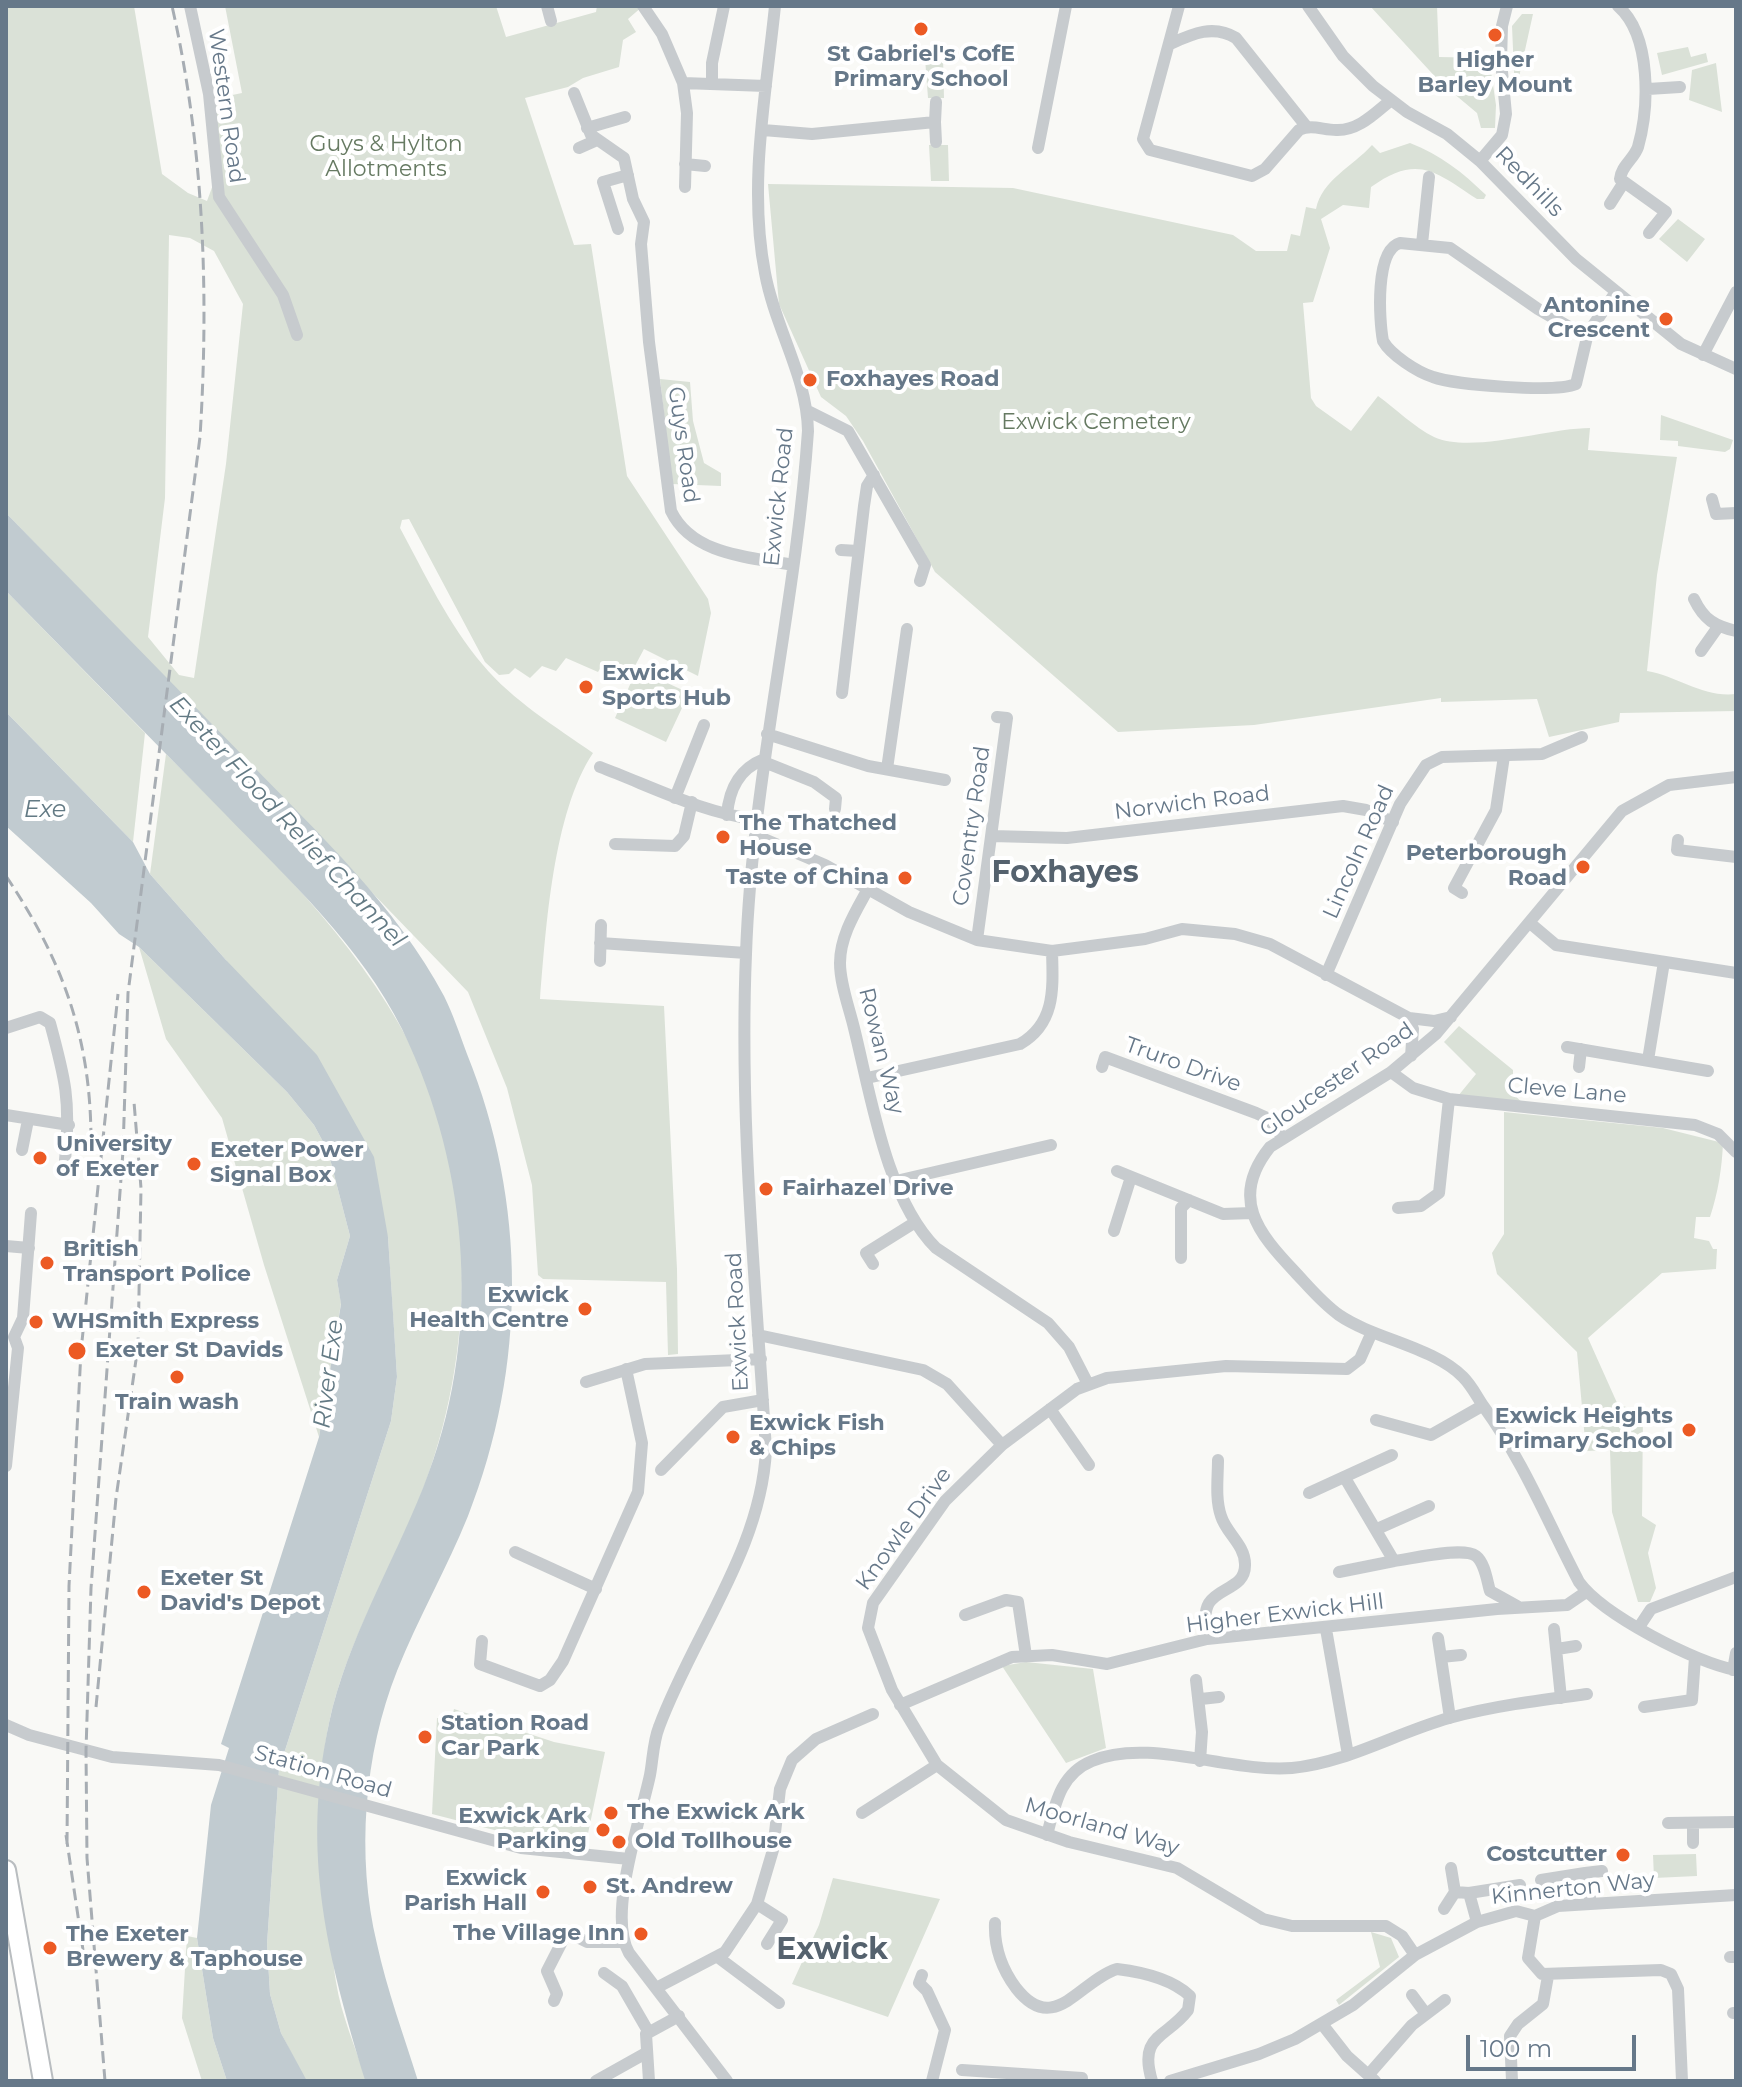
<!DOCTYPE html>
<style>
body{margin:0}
#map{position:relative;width:1742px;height:2087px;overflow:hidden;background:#f9f9f6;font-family:Montserrat,sans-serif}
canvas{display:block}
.frame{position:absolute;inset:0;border:8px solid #667889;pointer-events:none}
.scale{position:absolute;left:1466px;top:2035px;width:170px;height:36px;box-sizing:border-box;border:4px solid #667889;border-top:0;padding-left:10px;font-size:24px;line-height:28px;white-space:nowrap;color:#667889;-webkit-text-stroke:6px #fff;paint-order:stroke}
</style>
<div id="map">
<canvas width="1742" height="2087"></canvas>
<div class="frame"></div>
<div class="scale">100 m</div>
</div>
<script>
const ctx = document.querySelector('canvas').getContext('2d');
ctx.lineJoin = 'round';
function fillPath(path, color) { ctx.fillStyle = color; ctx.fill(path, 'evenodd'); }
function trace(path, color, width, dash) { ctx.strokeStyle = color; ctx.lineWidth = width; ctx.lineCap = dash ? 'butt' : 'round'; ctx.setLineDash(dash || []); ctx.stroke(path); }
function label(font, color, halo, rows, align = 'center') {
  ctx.font = font + ' Montserrat,sans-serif'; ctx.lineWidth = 8; ctx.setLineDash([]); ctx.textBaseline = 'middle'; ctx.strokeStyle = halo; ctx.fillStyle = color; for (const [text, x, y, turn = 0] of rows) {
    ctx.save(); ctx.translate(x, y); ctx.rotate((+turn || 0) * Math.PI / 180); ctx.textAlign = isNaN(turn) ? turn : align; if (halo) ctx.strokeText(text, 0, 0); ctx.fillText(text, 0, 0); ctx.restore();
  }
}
fillPath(new Path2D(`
 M 6,6 L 134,6 L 162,174 L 188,193 L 207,201 L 214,182 L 213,99 L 242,93 L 225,6 L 496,6 L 506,37 L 596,12 L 597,6 L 643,6 L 628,19 L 636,32 L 623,40 L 619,67 L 583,78 L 568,87 L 525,98 L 574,245 L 591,244 L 627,476 L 708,599 L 711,613 L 698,676 L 644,649 L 629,677 L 603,664 L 598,672 L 566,658 L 556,671 L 542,666 L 530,678 L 515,668 L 509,674 L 499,675 L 485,662 L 409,519 L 402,520 L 400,528 C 425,574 448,624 483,665 C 512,700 556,727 593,753 C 553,813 546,927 540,999 L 664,1006 L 677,1269 L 678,1354 L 668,1355 L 666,1282 L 543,1279 L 538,1275 L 532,1185 L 507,1088 L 468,992 L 6,513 ZM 169,235 L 190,238 L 214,251 L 243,304 L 226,464 L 194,678 L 179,675 L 148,637 L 165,498 Z
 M 1370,6 L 1437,6 L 1439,57 L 1489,58 L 1496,105 L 1495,128 L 1481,128 L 1477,113 L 1440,82 Z
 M 1522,14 L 1533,14 L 1515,95 L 1512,26 Z
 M 1688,47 L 1691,57 L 1706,53 L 1708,62 L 1662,75 L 1657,53 Z
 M 943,57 L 944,98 L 928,98 L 925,58 Z
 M 1716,63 L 1722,112 L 1689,100 L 1692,70 Z
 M 1410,143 C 1441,155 1462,172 1486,195 L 1484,199 L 1477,199 C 1435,171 1417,154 1371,187 L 1369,208 L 1343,205 L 1321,219 L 1330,248 L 1313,302 L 1303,303 L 1311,398 L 1316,406 L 1351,431 L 1378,396 C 1396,409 1414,427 1434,437 C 1472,454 1547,428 1590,428 L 1588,450 L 1677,457 L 1657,575 L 1647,671 C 1677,676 1704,698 1736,694 L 1736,711 L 1620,713 L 1619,722 L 1549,737 L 1537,699 L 1441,702 L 1441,698 L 1254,725 L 1118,732 L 935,572 L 863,441 L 846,416 L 821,397 L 779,304 L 768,184 L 1013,188 L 1233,235 L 1256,251 L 1287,251 L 1291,234 L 1300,236 L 1306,207 L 1316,209 C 1322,180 1352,167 1372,145 L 1380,153 Z
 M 929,145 L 948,145 L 949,181 L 931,181 Z
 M 1678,219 L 1705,239 L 1687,262 L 1659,239 Z
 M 660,379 L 690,382 L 693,421 L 704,463 L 721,473 L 721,486 L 672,484 Z
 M 1661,415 L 1733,440 L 1730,449 L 1725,452 L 1678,446 L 1678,441 L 1660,440 Z
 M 6,591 L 145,733 L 133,842 L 6,712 Z
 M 637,669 L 689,693 L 666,742 L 615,718 Z
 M 166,754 C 249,838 340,920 399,1024 C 477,1162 479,1337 425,1484 C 395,1566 345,1641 328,1728 C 317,1784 324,1838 328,1895 C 331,1924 331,1954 336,1982 C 341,2015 356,2048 366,2080 L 307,2081 L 303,2076 L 281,2033 L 270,1994 L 267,1944 L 279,1769 L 391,1421 L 397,1377 L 388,1237 L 226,960 L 150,874 Z
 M 139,947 L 287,1092 L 314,1125 L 328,1151 L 350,1236 L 337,1280 L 341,1303 L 319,1437 L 264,1265 L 222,1118 L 166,1039 Z
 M 1459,1026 L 1513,1070 L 1513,1094 L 1524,1104 L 1458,1096 L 1476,1074 L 1444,1042 Z
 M 1504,1112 L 1663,1128 L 1723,1143 C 1722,1168 1718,1193 1710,1217 L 1696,1217 L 1694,1238 L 1709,1241 L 1713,1249 L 1717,1249 L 1716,1269 L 1662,1273 L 1588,1338 L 1618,1405 L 1643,1411 L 1642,1516 L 1656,1525 L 1648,1553 L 1656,1588 L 1650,1602 L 1638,1602 L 1612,1512 L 1610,1450 L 1586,1451 L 1577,1352 L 1497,1274 L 1492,1253 L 1504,1234 Z
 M 1026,1662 L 1093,1669 L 1106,1748 L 1066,1763 L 1002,1666 Z
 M 454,1709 L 554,1742 L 605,1752 L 586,1843 L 533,1840 L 432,1814 L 437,1718 L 451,1721 Z
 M 1696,1854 L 1697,1876 L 1654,1878 L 1653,1855 Z
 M 833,1878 L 940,1899 L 888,2017 L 792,1984 L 819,1925 Z
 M 1371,1932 L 1391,1938 L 1399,1957 L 1339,2005 L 1336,2000 L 1380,1967 Z
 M 187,1936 L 197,1938 L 213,2038 L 227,2081 L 202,2081 L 182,2018 Z`), '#dae1d7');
fillPath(new Path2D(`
 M 6,513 C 87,596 168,679 250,763 C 320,835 396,906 444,996 C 453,1014 460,1035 467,1054 C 527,1202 527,1367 468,1516 C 447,1568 418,1618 397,1671 C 364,1754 356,1856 377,1944 C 387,1990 404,2036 418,2081 L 359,2081 L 365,2080 C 327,1955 301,1854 329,1723 C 347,1640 392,1566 423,1488 C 483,1340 471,1171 402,1029 C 361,946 289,880 225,814 C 152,740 79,665 6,591 Z
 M 6,712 L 133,842 L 150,874 L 226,960 L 317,1055 L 374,1157 L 388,1237 L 393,1313 L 397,1377 L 391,1421 L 279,1769 L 267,1944 L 270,1994 L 281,2033 L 307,2081 L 227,2081 L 213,2038 L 197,1938 L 211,1805 L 229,1748 L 221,1744 L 319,1437 L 341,1304 L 337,1280 L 350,1236 L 328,1151 L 314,1125 L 287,1092 L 139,947 L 119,934 L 91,903 L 6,826 Z`), '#c1cbd0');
const highway = new Path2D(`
 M 6,1870 L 43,2081`);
trace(highway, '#b9bdc0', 22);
trace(new Path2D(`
 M 190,6 L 209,94 L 219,197 L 283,295 L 297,335
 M 547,6 L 551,21
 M 643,6 L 662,34 L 683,83 L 766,86
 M 1179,6 L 1143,139 L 1150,150 L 1252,176 L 1265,169 L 1299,130 C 1311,124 1323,130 1336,130 C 1358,131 1374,114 1390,101
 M 1308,6 L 1343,56 L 1373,86 L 1407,112 L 1447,134 L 1480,161 L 1576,259 L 1681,344 L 1736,369
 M 1618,6 C 1652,36 1649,108 1638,147 C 1634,159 1621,166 1620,179 L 1666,212 L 1649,233
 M 1170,44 C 1192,34 1213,24 1236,38 L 1306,126
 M 712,82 L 712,63 L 724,6
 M 683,83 L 687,113 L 685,187
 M 1648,89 L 1680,87
 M 574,93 L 591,135 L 624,158 L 633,199 L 644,222 L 641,244 L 649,342 L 671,511 C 692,555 749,557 793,565
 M 935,122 L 936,102
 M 587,128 L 625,117
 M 763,130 L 812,134 L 935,122 L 936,142
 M 579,148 L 597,140
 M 1038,148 L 1066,6
 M 1480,161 L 1502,135 L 1506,114 L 1501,61 L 1502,26 L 1507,6
 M 685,164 L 705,166
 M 1610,204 L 1624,182
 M 618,229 L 603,182 L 628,175
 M 1422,244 L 1429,177
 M 1588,333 L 1571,328 L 1538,309 L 1450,248 L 1400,243 C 1375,250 1379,319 1383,341 C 1391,355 1417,372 1433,377 C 1455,385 1556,393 1576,384 L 1588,333 L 1616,292
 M 1703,355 L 1736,292
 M 808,411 L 848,431 L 925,565 L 920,581
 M 1712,499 L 1716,514 L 1736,513
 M 841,550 L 858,551
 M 1694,599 C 1704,620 1715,626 1736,631
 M 1701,651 L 1718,627
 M 842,693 L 864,506 L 867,486 L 874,475
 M 767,734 L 868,766 L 945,780
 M 764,762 L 814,782 L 836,798 L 835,809
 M 600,767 C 653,787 702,813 759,820
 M 887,769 L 907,629
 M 1736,777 L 1669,785 L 1622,811 L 1436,1034 L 1391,1072 L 1270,1147 C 1229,1198 1258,1233 1295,1272 C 1309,1287 1322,1303 1339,1315 C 1374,1339 1434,1347 1463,1377 C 1472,1386 1477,1397 1484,1407 C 1524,1462 1548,1523 1579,1582 C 1603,1615 1696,1663 1736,1670
 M 675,798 L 704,725
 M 727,815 C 729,789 739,769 764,759
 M 757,836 L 825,865 L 909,912 L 977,940 L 1052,951 L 1145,939 L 1182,929 L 1235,934 L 1270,944 L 1409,1018 L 1434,1021 L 1451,1017
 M 992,836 L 1067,838 L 1343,806 L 1366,810 L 1393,822
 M 1678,840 L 1677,850 L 1736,857
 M 615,844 L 675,846 L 684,836 L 692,802
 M 868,889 C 856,911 840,936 840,963 C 840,984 849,1007 854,1028 C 871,1096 886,1198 936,1248 L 1048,1323 L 1069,1347 L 1088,1384
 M 1462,893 L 1454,888 L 1496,810 L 1504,756
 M 1530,923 L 1556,945 L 1736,973
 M 977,940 L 1007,718 L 997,717
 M 600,943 L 746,953
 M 600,961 L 601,925
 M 1326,975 L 1400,804 L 1426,765 L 1442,757 L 1542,754 L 1582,737
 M 1409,1018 L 1413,1029 L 1411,1056
 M 6,1028 L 40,1017 L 50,1023 C 65,1078 71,1101 65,1160
 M 1567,1047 L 1708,1071
 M 1648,1060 L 1664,962
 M 1102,1067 L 1105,1057 L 1256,1113 L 1267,1118 L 1283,1138
 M 1579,1067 L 1581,1049
 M 1391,1072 L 1413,1088 L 1449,1099 L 1695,1125 L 1718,1134 L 1736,1152
 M 867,1078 L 1020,1044 C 1056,1023 1053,988 1052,951
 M 6,1115 L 69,1125
 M 22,1150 L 28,1120
 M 1117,1171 L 1223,1214 L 1252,1213
 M 896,1181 L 1051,1145
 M 1398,1208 L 1421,1206 L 1439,1193 L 1449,1099
 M 1114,1231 L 1131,1177
 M 6,1246 L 29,1248
 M 1181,1258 L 1181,1208 L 1189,1200
 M 873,1264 L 866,1253 L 914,1223
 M 1372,1332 L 1360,1359 L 1347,1369 L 1226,1366 L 1107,1378 L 1077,1389 L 1002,1445 L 945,1501 L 873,1603 L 868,1628 L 892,1690 L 937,1765 L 1006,1820 L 1069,1842 L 1177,1868 L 1263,1919 L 1292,1926 L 1386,1926 L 1402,1936 L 1415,1955
 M 758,1335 L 923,1370 L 947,1384 L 1002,1445
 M 14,1337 L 23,1318 L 31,1213
 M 586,1382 L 645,1364 L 761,1359
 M 1050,1409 L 1089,1465
 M 1376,1420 L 1431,1435 L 1482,1406
 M 6,1466 L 18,1348 L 14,1337
 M 661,1470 L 723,1407 L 763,1400
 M 1345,1478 L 1394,1561 C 1411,1559 1463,1546 1476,1556 C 1485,1563 1487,1581 1490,1591 L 1517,1606
 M 1309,1493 L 1392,1455
 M 1377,1529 L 1429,1506
 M 515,1552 L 596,1589
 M 1339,1572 L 1394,1561
 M 965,1615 L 1006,1600 L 1018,1602 L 1026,1656
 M 1639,1627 L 1651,1609 L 1736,1577
 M 1326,1629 L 1348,1755
 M 1554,1629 L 1561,1698
 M 1438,1638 L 1450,1718
 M 1207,1639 C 1206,1628 1203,1613 1209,1603 C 1219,1587 1246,1588 1245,1564 C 1245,1545 1226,1533 1221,1516 C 1215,1499 1218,1477 1218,1460
 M 482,1641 L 480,1664 L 540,1686 L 550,1680 L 563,1661 L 638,1492 L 642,1443 L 626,1369
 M 1557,1649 L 1576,1646
 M 1441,1657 L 1461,1655
 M 1733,1670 L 1736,1653
 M 1196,1680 L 1202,1732 L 1200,1761
 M 1201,1699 L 1219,1697
 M 900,1705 L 1012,1657 L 1052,1655 L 1107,1664 L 1207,1639 L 1497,1609 L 1567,1605 L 1586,1592
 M 1644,1707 L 1692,1700 L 1695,1657
 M 6,1725 L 29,1735 L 112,1757 L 219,1765 L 521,1848 L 629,1859
 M 862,1813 L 937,1765
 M 1668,1823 L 1736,1822
 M 1693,1823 L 1693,1843
 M 1047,1835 C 1055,1805 1060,1774 1092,1761 C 1148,1737 1230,1773 1292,1768 C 1346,1763 1396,1733 1449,1718 C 1493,1706 1541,1700 1587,1694
 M 1451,1868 L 1455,1892 L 1469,1893
 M 1585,1873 L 1602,1871
 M 1541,1880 L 1585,1873 L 1591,1903
 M 757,1904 L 782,1920 L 767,1944
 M 1444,1909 L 1455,1892
 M 1535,1916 L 1528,1958 L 1542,1974 L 1661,1970 L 1671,1974 L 1678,1989 L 1682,2081
 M 1477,1922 L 1469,1893 L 1520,1885
 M 995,1923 C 994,1947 1002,1969 1016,1988 C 1054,2037 1079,1981 1117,1969 C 1142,1972 1171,1978 1190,1996 L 1188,2010 C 1166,2039 1138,2034 1152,2081
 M 1730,1957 L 1736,1957
 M 719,1958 L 779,2003
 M 604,1973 L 622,1986 L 648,2031
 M 922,1975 L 919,1983 L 927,1991 L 945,2030 L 932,2081
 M 658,1987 L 725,1952 L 757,1904 L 773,1850 L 780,1789 L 792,1760 L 816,1739 L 873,1714
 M 1412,1995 L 1426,2014
 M 554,2001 L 557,1994 L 547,1971 L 567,1932 L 587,1942 L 622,1942
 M 1733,2013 L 1736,2013
 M 1322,2024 L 1347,2056 L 1375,2081
 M 962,2070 L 1082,2078
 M 1370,2073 L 1412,2025 L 1445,2000
 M 596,2081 L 646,2053
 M 649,2081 L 646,2034 L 679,2016
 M 727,2081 L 629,1953 C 607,1915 641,1818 650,1775 C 653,1759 653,1742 659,1727 C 693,1635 761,1550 766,1450 C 756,1286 739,1119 746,954 C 752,778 796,606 808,431 C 807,376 775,328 765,273 C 748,186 766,94 775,6
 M 1170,2081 L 1259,2054 L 1295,2039 L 1353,2005 L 1415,1955 L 1477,1922 L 1516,1911 L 1535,1916 L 1558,1906 L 1736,1895
 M 1512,2081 L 1510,2036 L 1518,2024 L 1543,2004 L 1548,1976`), '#c7cbce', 12);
trace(highway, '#fff', 18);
trace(new Path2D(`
 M 6,876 C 63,961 91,1038 91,1141
 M 96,1707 L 116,1498 L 138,1346 L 141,1188 L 134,1102
 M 66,1835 L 83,1950
 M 67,1844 L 69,1586 L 81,1351 L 118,994
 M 105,2081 L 87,1858 L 86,1751 L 91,1588 L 123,1151 L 128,993 L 200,437 C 209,293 204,147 172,6`), '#a7adb3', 3, [12, 6]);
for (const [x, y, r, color] of [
 [921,29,8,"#ec5a24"],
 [1495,35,8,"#ec5a24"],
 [1666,319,8,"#ec5a24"],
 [810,380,8,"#ec5a24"],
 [586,687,8,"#ec5a24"],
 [723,837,8,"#ec5a24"],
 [1583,867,8,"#ec5a24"],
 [905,878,8,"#ec5a24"],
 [40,1158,8,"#ec5a24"],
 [194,1164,8,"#ec5a24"],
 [766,1189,8,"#ec5a24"],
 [47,1263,8,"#ec5a24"],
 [585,1309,8,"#ec5a24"],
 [36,1322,8,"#ec5a24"],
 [77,1351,10,"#ec5a24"],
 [177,1377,8,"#ec5a24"],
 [1689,1430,8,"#ec5a24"],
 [733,1437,8,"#ec5a24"],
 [144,1592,8,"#ec5a24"],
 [425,1737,8,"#ec5a24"],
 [611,1813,8,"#ec5a24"],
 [603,1830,8,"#ec5a24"],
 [619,1842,8,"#ec5a24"],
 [1623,1855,8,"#ec5a24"],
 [590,1887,8,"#ec5a24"],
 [543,1892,8,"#ec5a24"],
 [641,1934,8,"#ec5a24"],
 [50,1948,8,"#ec5a24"]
]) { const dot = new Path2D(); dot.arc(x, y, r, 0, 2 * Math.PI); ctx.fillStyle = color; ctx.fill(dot); trace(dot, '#fff', 3); }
label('bold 22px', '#667889', '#fff', [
 ["St Gabriel's CofE",921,55,"center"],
 ["Primary School",921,80,"center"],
 ["Higher",1495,61,"center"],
 ["Barley Mount",1495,86,"center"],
 ["Antonine",1650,306,"right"],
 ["Crescent",1650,331,"right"],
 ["Foxhayes Road",826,380],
 ["Exwick",602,674],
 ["Sports Hub",602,699],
 ["The Thatched",739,824],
 ["House",739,849],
 ["Peterborough",1567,854,"right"],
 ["Road",1567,879,"right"],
 ["Taste of China",889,878,"right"],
 ["University",56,1145],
 ["of Exeter",56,1170],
 ["Exeter Power",210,1151],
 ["Signal Box",210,1176],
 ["Fairhazel Drive",782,1189],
 ["British",63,1250],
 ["Transport Police",63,1275],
 ["Exwick",569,1296,"right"],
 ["Health Centre",569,1321,"right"],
 ["WHSmith Express",52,1322],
 ["Exeter St Davids",95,1351],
 ["Train wash",177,1403,"center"],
 ["Exwick Heights",1673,1417,"right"],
 ["Primary School",1673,1442,"right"],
 ["Exwick Fish",749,1424],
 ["& Chips",749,1449],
 ["Exeter St",160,1579],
 ["David's Depot",160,1604],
 ["Station Road",441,1724],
 ["Car Park",441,1749],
 ["The Exwick Ark",627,1813],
 ["Exwick Ark",587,1817,"right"],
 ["Parking",587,1842,"right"],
 ["Old Tollhouse",635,1842],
 ["Costcutter",1607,1855,"right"],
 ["Exwick",527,1879,"right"],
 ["Parish Hall",527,1904,"right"],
 ["St. Andrew",606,1887],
 ["The Village Inn",625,1934,"right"],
 ["The Exeter",66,1935],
 ["Brewery & Taphouse",66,1960]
], 'left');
label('22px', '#667889', '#fff', [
 ["Western Road",226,106,82],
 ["Redhills",1529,182,46],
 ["Guys Road",683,445,82],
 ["Exwick Road",779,497,-84],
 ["Norwich Road",1192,803,-7],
 ["Coventry Road",972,826,-82],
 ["Lincoln Road",1359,852,-66],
 ["Rowan Way",881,1051,76],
 ["Truro Drive",1183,1065,20],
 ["Gloucester Road",1337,1080,-35],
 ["Cleve Lane",1567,1091,5],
 ["Exwick Road",738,1322,-93],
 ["Knowle Drive",904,1529,-54],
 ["Higher Exwick Hill",1285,1614,-7],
 ["Station Road",323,1772,16],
 ["Moorland Way",1102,1827,16],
 ["Kinnerton Way",1573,1889,-6]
]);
label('22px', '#667a62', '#fff', [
 ["Guys & Hylton",386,145],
 ["Allotments",386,170],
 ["Exwick Cemetery",1096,423]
]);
label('italic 24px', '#637a84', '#fff', [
 ["Exe",45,810],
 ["Exeter Flood Relief Channel",287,822,47],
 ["River Exe",329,1374,-83]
]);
label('bold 30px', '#55626e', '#fff', [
 ["Foxhayes",1065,873],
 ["Exwick",832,1950]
]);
</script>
